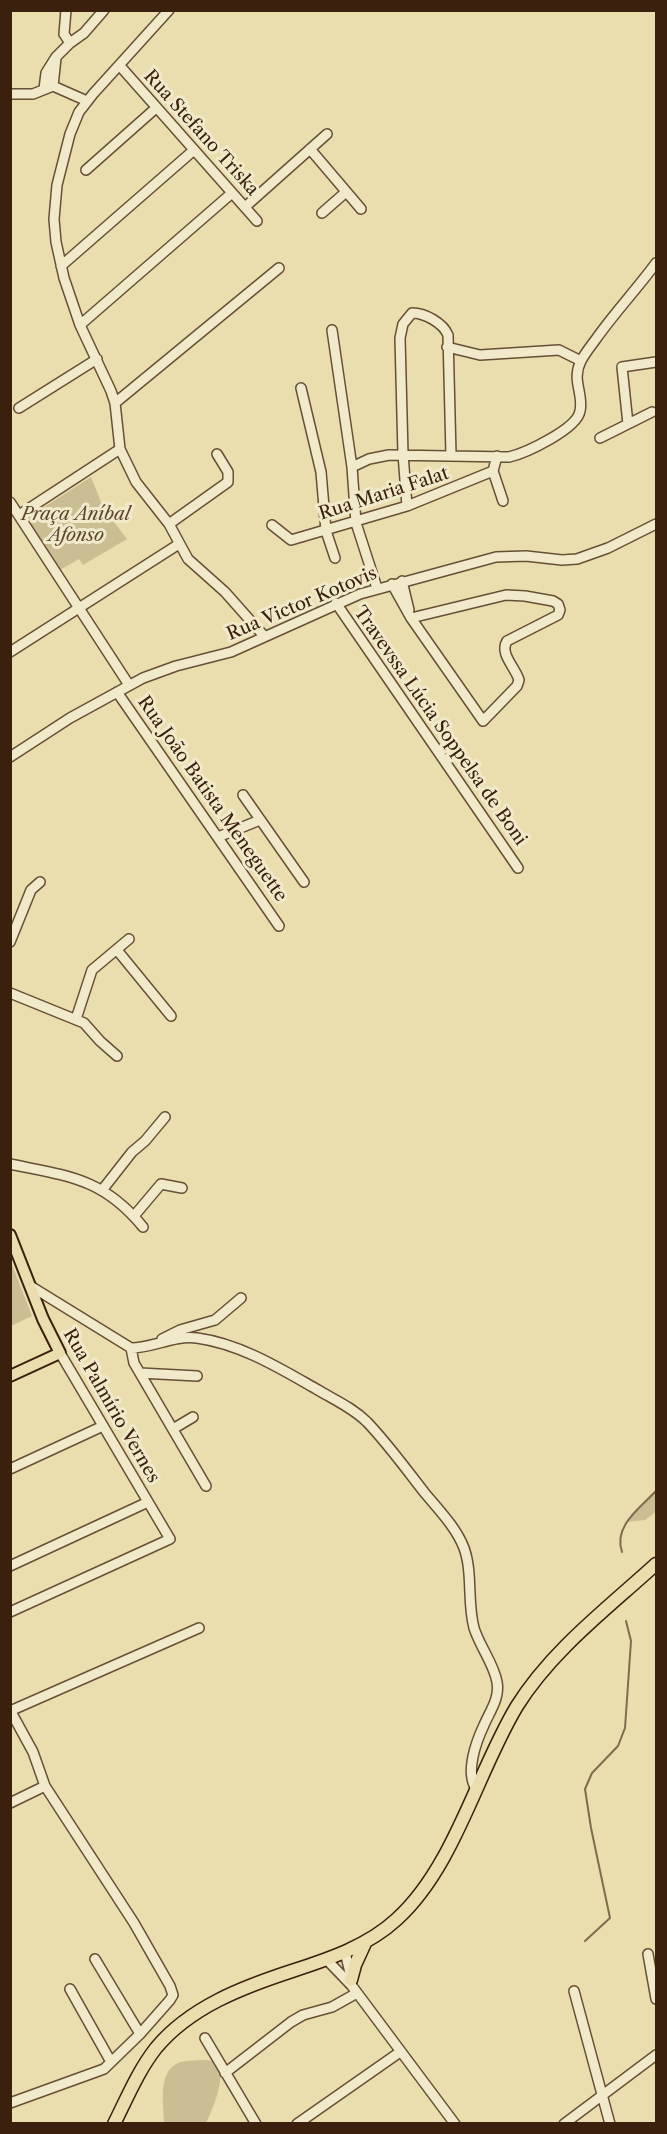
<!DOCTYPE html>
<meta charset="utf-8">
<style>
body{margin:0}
#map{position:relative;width:667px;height:2134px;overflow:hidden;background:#eadeae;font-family:"Libre Caslon Text",serif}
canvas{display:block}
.frame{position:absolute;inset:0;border:12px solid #3a200d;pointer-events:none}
</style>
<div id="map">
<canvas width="667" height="2134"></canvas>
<div class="frame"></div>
</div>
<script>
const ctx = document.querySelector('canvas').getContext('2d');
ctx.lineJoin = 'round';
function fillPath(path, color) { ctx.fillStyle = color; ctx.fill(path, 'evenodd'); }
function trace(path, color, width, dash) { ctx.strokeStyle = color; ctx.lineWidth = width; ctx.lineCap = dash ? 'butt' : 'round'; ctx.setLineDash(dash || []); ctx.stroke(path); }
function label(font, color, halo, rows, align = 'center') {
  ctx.font = font + ' "Libre Caslon Text",serif'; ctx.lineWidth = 6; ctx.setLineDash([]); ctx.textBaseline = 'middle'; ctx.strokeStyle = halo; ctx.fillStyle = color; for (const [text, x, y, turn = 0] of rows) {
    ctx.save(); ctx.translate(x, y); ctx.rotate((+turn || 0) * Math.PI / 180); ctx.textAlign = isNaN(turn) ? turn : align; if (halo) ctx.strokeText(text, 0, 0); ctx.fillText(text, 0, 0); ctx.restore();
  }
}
fillPath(new Path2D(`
 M 91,477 L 104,509 L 127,539 L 83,565 L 79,559 L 60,570 L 27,518 Z
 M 11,1262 L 32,1316 L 11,1326 L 10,1326 Z
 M 656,1489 L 656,1512 L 645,1520 L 625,1522 Z
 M 201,2060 C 206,2060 212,2060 216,2063 C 228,2074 212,2111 206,2123 L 164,2124 C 164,2105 157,2072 178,2063 C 185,2060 194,2061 201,2060 Z`), '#ccbe93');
trace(new Path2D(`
 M 622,1552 C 613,1526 640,1508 656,1491
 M 585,1941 L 610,1918 L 591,1828 L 585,1789 L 592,1773 L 618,1746 L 625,1728 L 631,1641 L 626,1621`), '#806b4d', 2);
const minor = new Path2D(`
 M 66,10 L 64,34 L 70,43
 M 169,10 L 93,94 L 79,112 L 70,134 L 57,185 L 54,219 L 56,242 L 64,278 L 80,325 L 111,391 L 115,403 L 120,449 L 136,482 L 169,524 L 188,559 L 225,592 L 264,636
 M 120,66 L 257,221
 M 53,86 L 56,58
 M 44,89 L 46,73 L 56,57 L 70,43 L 84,33 L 104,10
 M 10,94 L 33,94 L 53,86 L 87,101
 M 310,149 L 361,209
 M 86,170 L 156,108
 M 245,207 L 327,134
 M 322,213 L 346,192
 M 61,266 L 194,150
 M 80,325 L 232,193
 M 332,330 L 352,467 L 356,523 L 377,588
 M 447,347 L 480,355 L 559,350 L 581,361
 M 301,388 L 321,472 L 326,531 L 335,558
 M 115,403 L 279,268
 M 19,408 L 97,359
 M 628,424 L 622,367 L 656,362
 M 600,438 L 652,412
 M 352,467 L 369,459 L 389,455 L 509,457 C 526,453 577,429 580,411 C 584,394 571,380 581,361 C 585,353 591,346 596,339 C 615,312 637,289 656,263
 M 493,471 L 503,501
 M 10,502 L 129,685
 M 407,506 L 403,454 L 400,338 L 403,324 L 412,313 C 425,313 443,323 448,335 L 451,455
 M 19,515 L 120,449
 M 169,524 L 228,482 L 228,472 L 217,454
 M 272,525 L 291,540 L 407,506 L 493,471 L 497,456
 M 402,581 L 409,610
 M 392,584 L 411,618 L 483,721 L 517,686 L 519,680 C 516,668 499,654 507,641 L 558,615 L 560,610 L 558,604 L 553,601 L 525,596 L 506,595 L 411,618
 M 336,603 L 518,868
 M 10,652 L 179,544
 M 117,692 L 279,926
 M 10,757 L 70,718 L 143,678 L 176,666 L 231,652 L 360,594 L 496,557 L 526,556 L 562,560 L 577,559 L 608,548 L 656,524
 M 243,795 L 304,882
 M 218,837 L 260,820
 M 10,942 L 31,890 L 40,882
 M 117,950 L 171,1016
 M 10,993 L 84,1023 L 100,1041 L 117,1056
 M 76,1019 L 92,970 L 129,939
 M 10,1164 C 68,1176 103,1178 143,1227
 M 103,1189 L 132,1152 L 145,1141 L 165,1117
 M 134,1216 L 161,1184 L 182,1188
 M 32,1287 L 131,1348 C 153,1348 174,1335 197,1338 C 241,1344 281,1369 318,1390 C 335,1400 353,1408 367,1422 C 388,1444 406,1469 424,1492 C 438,1509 456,1527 464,1548 C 473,1573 467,1602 474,1628 C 480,1647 494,1664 497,1682 C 500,1698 490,1711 484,1725 C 476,1742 465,1772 476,1789
 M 162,1339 L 180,1330 L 215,1320 L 241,1298
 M 131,1348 L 134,1363 L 206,1486
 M 140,1373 L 197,1376
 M 173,1429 L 193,1417
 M 10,1469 L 103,1426
 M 10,1566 L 148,1502
 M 10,1612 L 170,1539 L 60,1353
 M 10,1710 L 33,1752 L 45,1786 L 134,1923 L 170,1986 L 173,1995 L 170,2000 L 140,2034 L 104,2069 L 10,2103
 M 10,1711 L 199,1628
 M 10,1803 L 45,1786
 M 345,1952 L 351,1977
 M 648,1954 L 656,1999
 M 95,1959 L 140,2034
 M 327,1960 L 352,1986 L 455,2124
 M 70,1989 L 111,2062
 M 574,1991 L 610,2124
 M 205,2038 L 256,2124
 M 225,2073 L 291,2022 L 303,2015 L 332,2007 L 357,1993
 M 297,2124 L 400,2052
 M 564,2124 L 656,2055`);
const major = new Path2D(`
 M 10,1235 L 43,1319 L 60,1353 L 10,1376`);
const highway = new Path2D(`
 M 351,1980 L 355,1965 L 366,1941
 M 114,2124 C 127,2098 138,2071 156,2048 C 190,2007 243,1987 292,1971 C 329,1959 368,1946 397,1919 C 455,1866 477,1772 517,1706 C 552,1650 608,1608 656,1564`);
trace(minor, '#665035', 12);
trace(major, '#3a200d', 14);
trace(highway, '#3a200d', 15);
trace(minor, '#f1eaca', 9);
trace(major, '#eadeae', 10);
trace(highway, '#eadeae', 12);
label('18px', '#3a200d', '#f1eaca', [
 ["Rua Stefano Triska",201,133,48],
 ["Rua Maria Falat",384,494,-18],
 ["Rua Victor Kotovis",302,604,-23],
 ["Travevssa Lúcia Soppelsa de Boni",440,726,55],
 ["Rua João Batista Meneguette",212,799,55],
 ["Rua Palmírio Vernes",111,1406,60]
]);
label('italic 18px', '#5e482e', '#f1eaca', [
 ["Praça Aníbal",76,515],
 ["Afonso",76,536]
]);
</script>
